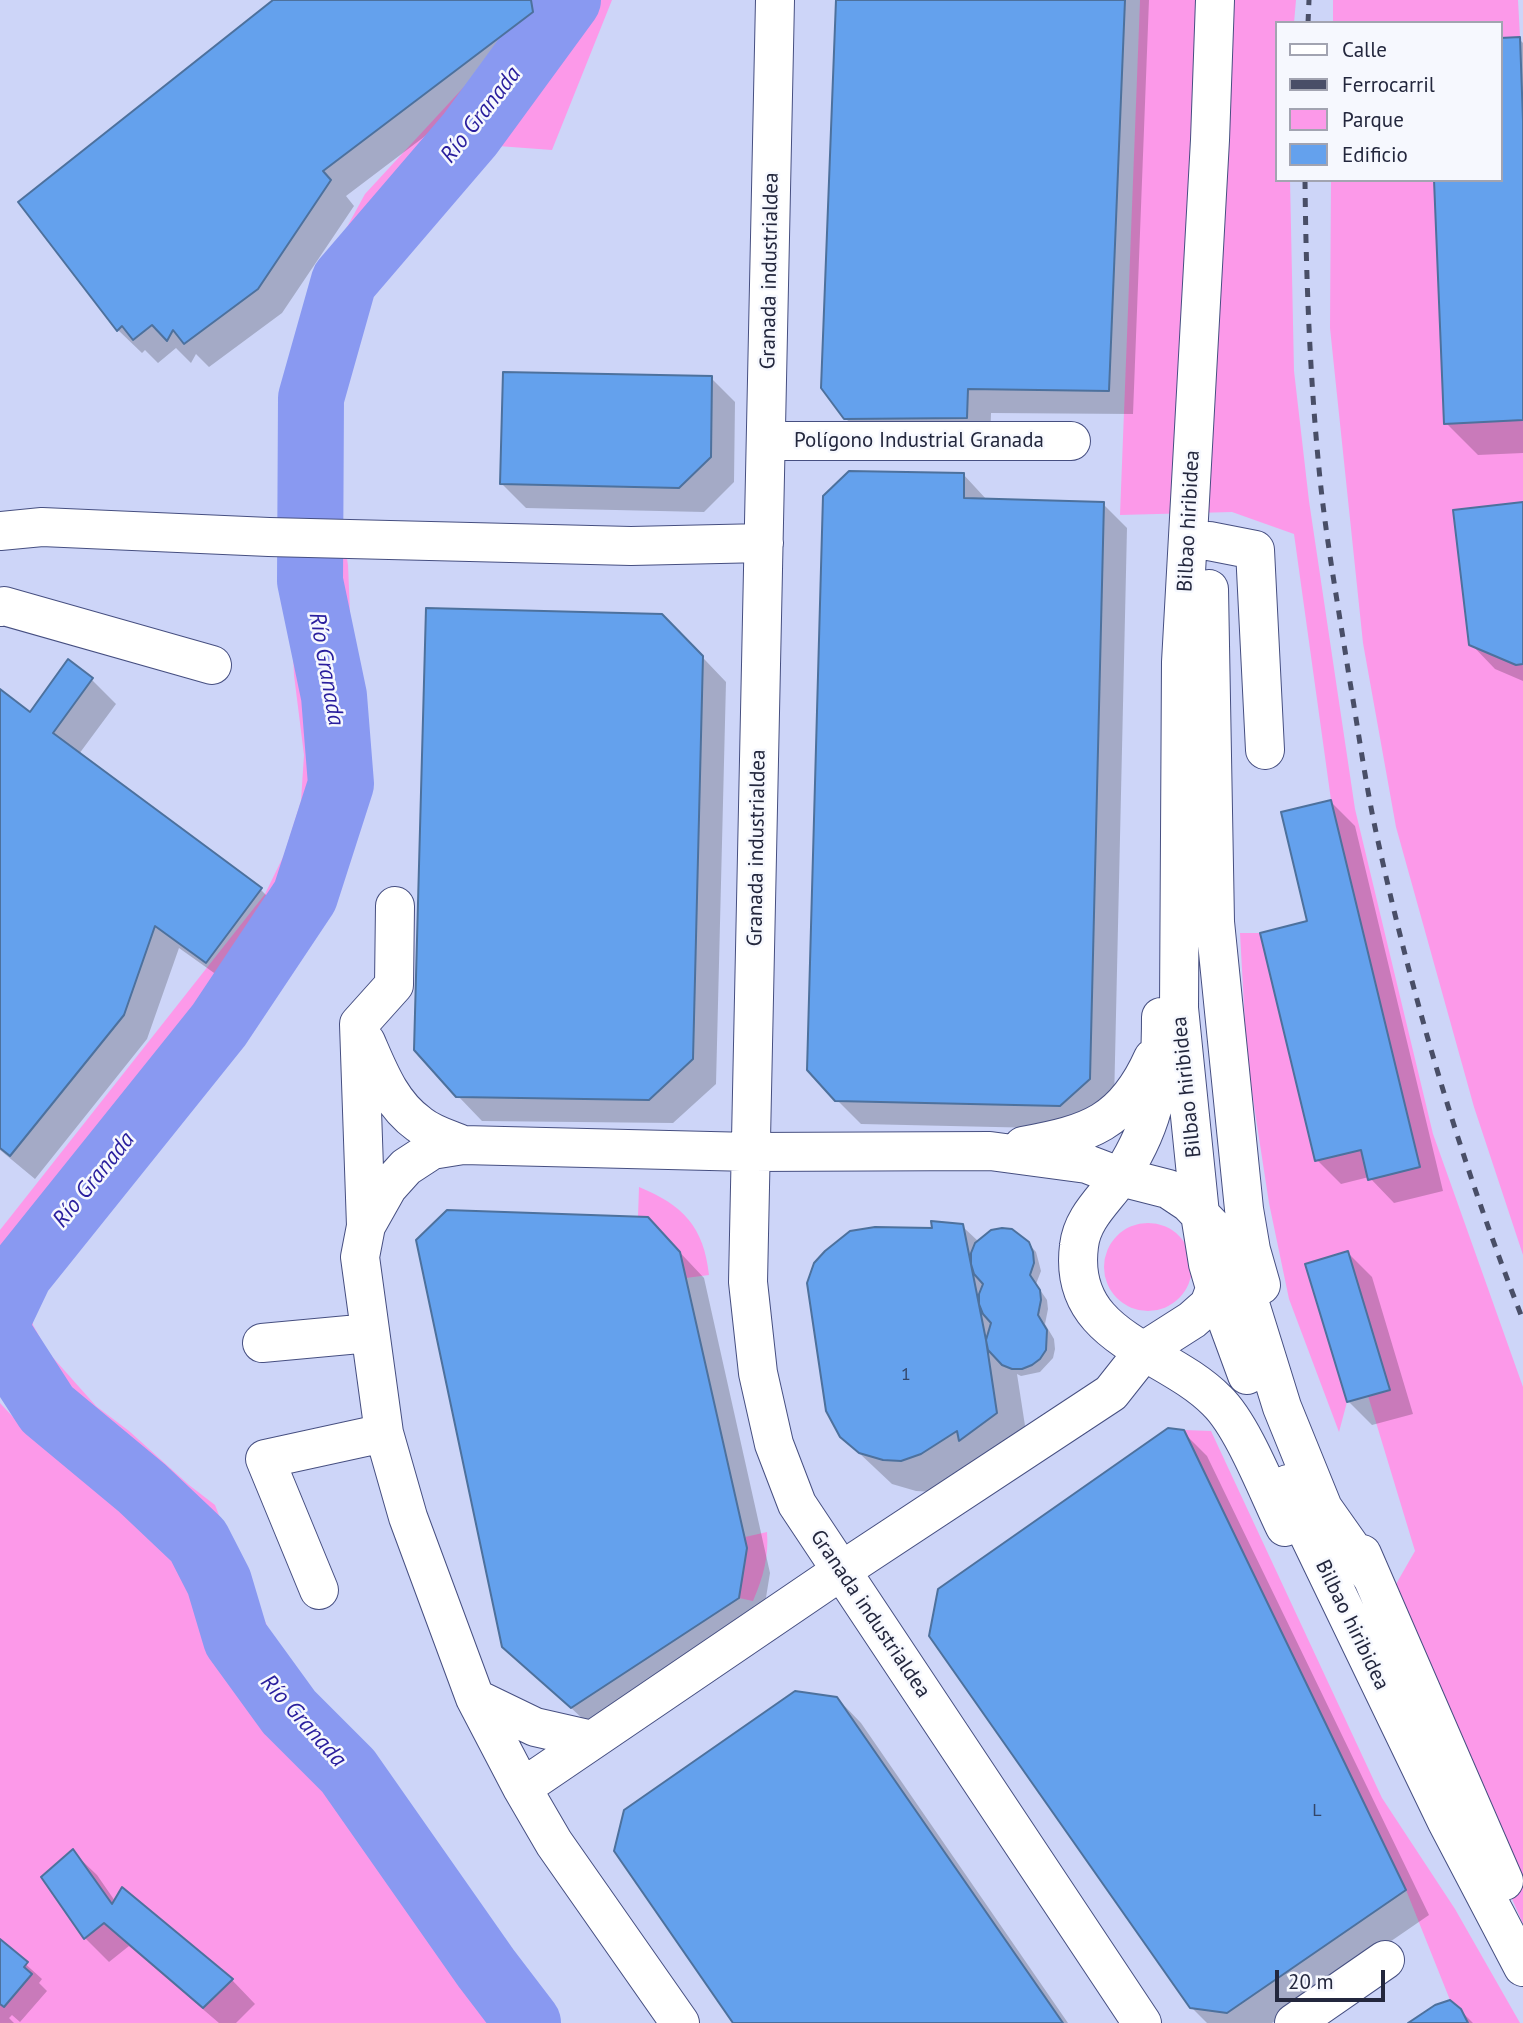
<!DOCTYPE html>
<meta charset="utf-8">
<style>
body{margin:0}
#map{position:relative;width:1523px;height:2023px;overflow:hidden;background:#cdd5f8;font-family:"PT Sans",sans-serif}
canvas{display:block}
.legend{position:absolute;left:1275px;top:21px;width:228px;height:161px;box-sizing:border-box;background:#f6f8fe;border:2px solid #a2a4b1;margin:0;padding:9px 12px;list-style:none;font-size:21px;color:#23273d}
.legend li{display:flex;align-items:center;gap:14px;height:35px}
.legend b{width:35px;border:2px solid #a2a4b1}
.scale{position:absolute;left:1275px;top:1970px;width:110px;height:32px;box-sizing:border-box;border:4px solid #23273d;border-top:0;padding-left:9px;font-size:21px;line-height:24px;white-space:nowrap;color:#23273d;-webkit-text-stroke:5px #f6f8fe;paint-order:stroke}
</style>
<div id="map">
<canvas width="1523" height="2023"></canvas>
<ul class="legend">
<li><b style="height:9px;background:#fff"></b>Calle</li>
<li><b style="height:9px;background:#494e67"></b>Ferrocarril</li>
<li><b style="height:19px;background:#fc99e9"></b>Parque</li>
<li><b style="height:19px;background:#64a1ed"></b>Edificio</li>
</ul>
<div class="scale">20 m</div>
</div>
<script>
const ctx = document.querySelector('canvas').getContext('2d');
ctx.lineJoin = 'round';
function fillPath(path, color) { ctx.fillStyle = color; ctx.fill(path, 'evenodd'); }
function trace(path, color, width, dash) { ctx.strokeStyle = color; ctx.lineWidth = width; ctx.lineCap = dash ? 'butt' : 'round'; ctx.setLineDash(dash || []); ctx.stroke(path); }
function label(font, color, halo, rows, align = 'center') {
  ctx.font = font + ' "PT Sans",sans-serif'; ctx.lineWidth = 5; ctx.setLineDash([]); ctx.textBaseline = 'middle'; ctx.strokeStyle = halo; ctx.fillStyle = color; for (const [text, x, y, turn = 0] of rows) {
    ctx.save(); ctx.translate(x, y); ctx.rotate((+turn || 0) * Math.PI / 180); ctx.textAlign = isNaN(turn) ? turn : align; if (halo) ctx.strokeText(text, 0, 0); ctx.fillText(text, 0, 0); ctx.restore();
  }
}
fillPath(new Path2D(`
 M 535,0 L 612,0 L 552,150 L 498,146 L 357,301 L 326,427 L 348,565 L 353,685 L 367,774 L 335,895 L 275,989 L 48,1262 L 30,1297 L 33,1325 L 48,1352 L 96,1406 L 129,1431 L 189,1485 L 215,1505 L 238,1564 L 277,1647 L 538,1997 L 555,2023 L 0,2023 L 0,1403 L 14,1418 L 0,1387 L 0,1230 L 265,894 L 284,855 L 301,801 L 304,755 L 294,675 L 286,500 L 286,434 L 317,282 L 365,194 L 533,12 Z
 M 1140,0 L 1296,0 L 1294,23 L 1276,23 L 1276,180 L 1290,180 L 1294,371 L 1309,501 L 1355,809 L 1433,1134 L 1523,1387 L 1523,1924 L 1384,1605 L 1415,1551 L 1368,1396 L 1390,1390 L 1348,1251 L 1305,1264 L 1347,1402 L 1339,1432 L 1289,1299 L 1269,1203 L 1247,1060 L 1240,933 L 1260,933 L 1315,1160 L 1361,1150 L 1369,1180 L 1420,1167 L 1331,800 L 1294,534 L 1232,512 L 1120,515 Z
 M 1333,0 L 1518,0 L 1520,37 L 1500,38 L 1500,23 L 1333,23 Z
 M 1331,180 L 1434,180 L 1444,424 L 1523,420 L 1523,502 L 1453,510 L 1469,645 L 1516,665 L 1523,664 L 1523,1255 L 1474,1107 L 1396,827 L 1363,643 L 1330,328 Z
 M 639,1187 C 683,1205 704,1227 709,1275 L 686,1278 L 680,1252 L 648,1217 L 638,1217 Z
 M1104 1267a44 44 0 1 1 88 0a44 44 0 1 1-88 0Z
 M 1184,1430 L 1211,1431 L 1382,1798 L 1455,1909 L 1520,2023 L 1468,2023 L 1461,2009 L 1450,2000 L 1406,1890 Z
 M 767,1532 C 769,1557 763,1578 753,1601 L 739,1598 L 747,1548 L 745,1537 Z`), '#fc99e9');
fillPath(new Path2D(`
 M 276,0 L 551,0 L 556,37 L 346,196 L 354,206 L 282,313 L 209,367 L 196,354 L 191,363 L 176,348 L 158,363 L 145,350 L 142,353 L 118,330 Z
 M 838,0 L 1149,0 L 1133,414 L 991,413 L 990,442 L 870,442 L 845,418 Z
 M 1519,39 L 1523,43 L 1523,453 L 1478,455 L 1446,423 L 1500,180 Z
 M 711,378 L 735,402 L 734,482 L 704,512 L 526,508 L 502,484 Z
 M 963,474 L 987,500 L 1103,504 L 1127,528 L 1114,1103 L 1084,1129 L 861,1124 L 836,1099 Z
 M 1523,504 L 1523,681 L 1495,669 L 1471,644 Z
 M 686,640 L 726,682 L 716,1084 L 673,1123 L 482,1121 L 458,1096 Z
 M 68,662 L 92,680 L 116,704 L 79,754 L 261,890 L 285,914 L 231,985 L 179,948 L 147,1039 L 35,1179 L 0,1150 L 0,691 L 31,715 Z
 M 1331,802 L 1355,826 L 1443,1191 L 1394,1203 L 1369,1177 L 1341,1184 L 1317,1160 Z
 M 962,1226 L 979,1242 L 1028,1243 L 1036,1252 L 1041,1271 L 1036,1284 L 1047,1300 L 1048,1309 L 1045,1324 L 1054,1339 L 1055,1349 L 1053,1358 L 1040,1372 L 1021,1376 L 1017,1374 L 1028,1445 L 934,1492 L 916,1491 L 892,1484 L 841,1436 L 934,1230 Z
 M 672,1244 L 704,1278 L 770,1573 L 762,1622 L 596,1731 L 504,1646 Z
 M 1348,1253 L 1372,1277 L 1413,1414 L 1372,1425 L 1348,1401 Z
 M 1183,1432 L 1207,1456 L 1429,1915 L 1272,2023 L 1207,2023 L 1191,2007 Z
 M 837,1698 L 861,1723 L 1068,2023 L 735,2023 Z
 M 73,1852 L 97,1875 L 115,1901 L 232,1980 L 255,2004 L 236,2023 L 219,2023 L 129,1946 L 109,1962 L 85,1938 L 43,1877 Z
 M 0,1941 L 42,1979 L 39,1983 L 47,1991 L 20,2022 L 12,2015 L 9,2018 L 14,2023 L 0,2023 Z
 M 1460,2010 L 1473,2023 L 1411,2023 Z`), '#0003');
trace(new Path2D(`
 M 0,1315 L 20,1273 L 219,1025 L 305,896 L 341,784 L 334,696 L 310,581 L 311,398 L 344,281 L 470,134 L 568,0
 M 0,1332 L 0,1336 L 47,1409 L 142,1488 L 198,1541 L 219,1582 L 236,1639 L 289,1712 L 348,1771 L 486,1968 L 528,2023`), '#8999f1', 66);
const building = new Path2D(`
 M 273,0 L 531,0 L 533,12 L 323,171 L 331,180 L 258,289 L 184,344 L 173,330 L 167,341 L 152,325 L 133,340 L 122,326 L 117,331 L 18,202 Z
 M 836,0 L 1125,0 L 1109,391 L 968,389 L 967,418 L 844,419 L 821,388 Z
 M 1520,37 L 1523,121 L 1523,420 L 1444,424 L 1434,180 L 1500,180 L 1500,38 Z
 M 503,372 L 712,376 L 711,457 L 679,488 L 500,484 Z
 M 849,471 L 964,473 L 964,498 L 1104,502 L 1090,1079 L 1060,1106 L 835,1101 L 807,1070 L 823,496 Z
 M 1523,502 L 1523,664 L 1516,665 L 1469,645 L 1453,510 Z
 M 426,608 L 662,614 L 703,656 L 693,1059 L 649,1100 L 456,1097 L 414,1050 Z
 M 68,659 L 93,678 L 53,733 L 262,888 L 206,963 L 155,926 L 124,1015 L 10,1156 L 0,1148 L 0,689 L 30,712 Z
 M 1331,800 L 1420,1167 L 1368,1180 L 1361,1150 L 1315,1161 L 1260,933 L 1307,921 L 1281,812 Z
 M 447,1210 L 648,1217 L 680,1252 L 747,1548 L 739,1598 L 571,1708 L 502,1647 L 416,1240 Z
 M 931,1221 L 963,1224 L 986,1340 L 997,1413 L 959,1441 L 957,1431 L 921,1454 L 901,1461 L 883,1460 L 859,1453 L 840,1437 L 826,1411 L 807,1283 L 814,1263 L 825,1251 L 850,1231 L 875,1227 L 932,1228 Z
 M 1002,1228 L 1012,1229 L 1029,1242 L 1033,1252 L 1034,1263 L 1030,1275 L 1040,1290 L 1041,1300 L 1038,1315 L 1047,1330 L 1046,1350 L 1040,1359 L 1032,1365 L 1022,1369 L 1012,1369 L 1002,1365 L 988,1350 L 986,1340 L 991,1323 L 983,1314 L 979,1304 L 979,1294 L 983,1284 L 974,1274 L 971,1264 L 971,1253 L 975,1243 L 991,1230 Z
 M 1348,1251 L 1390,1390 L 1347,1402 L 1305,1264 Z
 M 1168,1428 L 1184,1430 L 1406,1890 L 1227,2013 L 1190,2008 L 929,1636 L 938,1589 Z
 M 795,1691 L 837,1697 L 1063,2023 L 733,2023 L 614,1851 L 624,1810 Z
 M 73,1849 L 112,1904 L 122,1887 L 233,1979 L 203,2008 L 104,1923 L 84,1939 L 41,1877 Z
 M 0,1939 L 28,1962 L 24,1967 L 32,1974 L 4,2007 L 0,2004 Z
 M 1450,2000 L 1461,2009 L 1468,2023 L 1408,2023 L 1435,2005 Z`);
fillPath(building, '#64a1ed');
trace(building, '#4d719d', 2);
const minor = new Path2D(`
 M 775,0 L 748,1282 L 758,1373 L 774,1444 L 797,1504 L 1142,2023
 M 1215,0 L 1210,140 L 1181,662 L 1179,1008 L 1200,1214 L 1208,1264 L 1215,1288 L 1247,1375
 M 767,441 L 1071,441
 M 0,531 L 42,527 L 269,537 L 631,546 L 764,543
 M 1209,541 L 1255,550 L 1265,750
 M 1209,589 L 1215,922 L 1244,1209 L 1251,1250 L 1261,1285
 M 0,607 L 4,606 L 212,665
 M 1161,1017 C 1161,1082 1157,1119 1122,1174 C 1108,1197 1082,1216 1079,1246 C 1067,1339 1166,1349 1217,1401 C 1243,1426 1268,1492 1285,1527
 M 366,1042 C 379,1072 391,1104 419,1124 C 431,1134 449,1139 463,1145
 M 1023,1146 C 1089,1134 1124,1123 1153,1058
 M 366,1226 L 359,1024 L 394,985 L 395,906
 M 262,1343 L 370,1333
 M 1288,1484 L 1299,1515 L 1447,1822 L 1523,1967
 M 1362,1554 L 1504,1881
 M 319,1590 L 265,1459 L 384,1433
 M 475,1698 L 535,1727 L 592,1740
 M 522,1788 L 841,1571 L 1111,1393 L 1145,1350 L 1192,1320 L 1209,1305 L 1221,1273
 M 680,2023 L 554,1843 L 522,1788 L 475,1698 L 408,1517 L 384,1433 L 360,1257 L 366,1226 L 388,1187 L 406,1167 L 432,1150 L 463,1145 L 751,1152 L 990,1151 L 1087,1164 L 1121,1177 L 1168,1189 L 1189,1203 L 1216,1231 L 1246,1291 L 1282,1407 L 1323,1508 L 1371,1576
 M 1294,2023 L 1385,1960`);
trace(minor, '#464f81', 40);
trace(minor, '#fff', 38);
trace(new Path2D(`
 M 1308,23 L 1309,0
 M 1305,180 C 1306,280 1310,380 1320,479 C 1327,545 1339,611 1349,676 C 1358,728 1365,781 1376,832 C 1412,998 1461,1162 1523,1320`), '#494e67', 5, [9, 9]);
label('18px', '#334669', null, [
 ["1",906,1375],
 ["L",1317,1811]
]);
label('21px', '#23273d', '#f6f8fe', [
 ["Granada industrialdea",770,271,-89],
 ["Polígono Industrial Granada",919,441],
 ["Bilbao hiribidea",1189,521,-87],
 ["Granada industrialdea",757,848,-89],
 ["Bilbao hiribidea",1187,1087,-96],
 ["Granada industrialdea",870,1614,56],
 ["Bilbao hiribidea",1352,1625,64]
]);
label('italic 23px', '#291e9d', '#f6f8fe', [
 ["Río Granada",481,115,-52],
 ["Río Granada",326,669,80],
 ["Río Granada",94,1180,-51],
 ["Río Granada",303,1721,48]
]);
</script>
